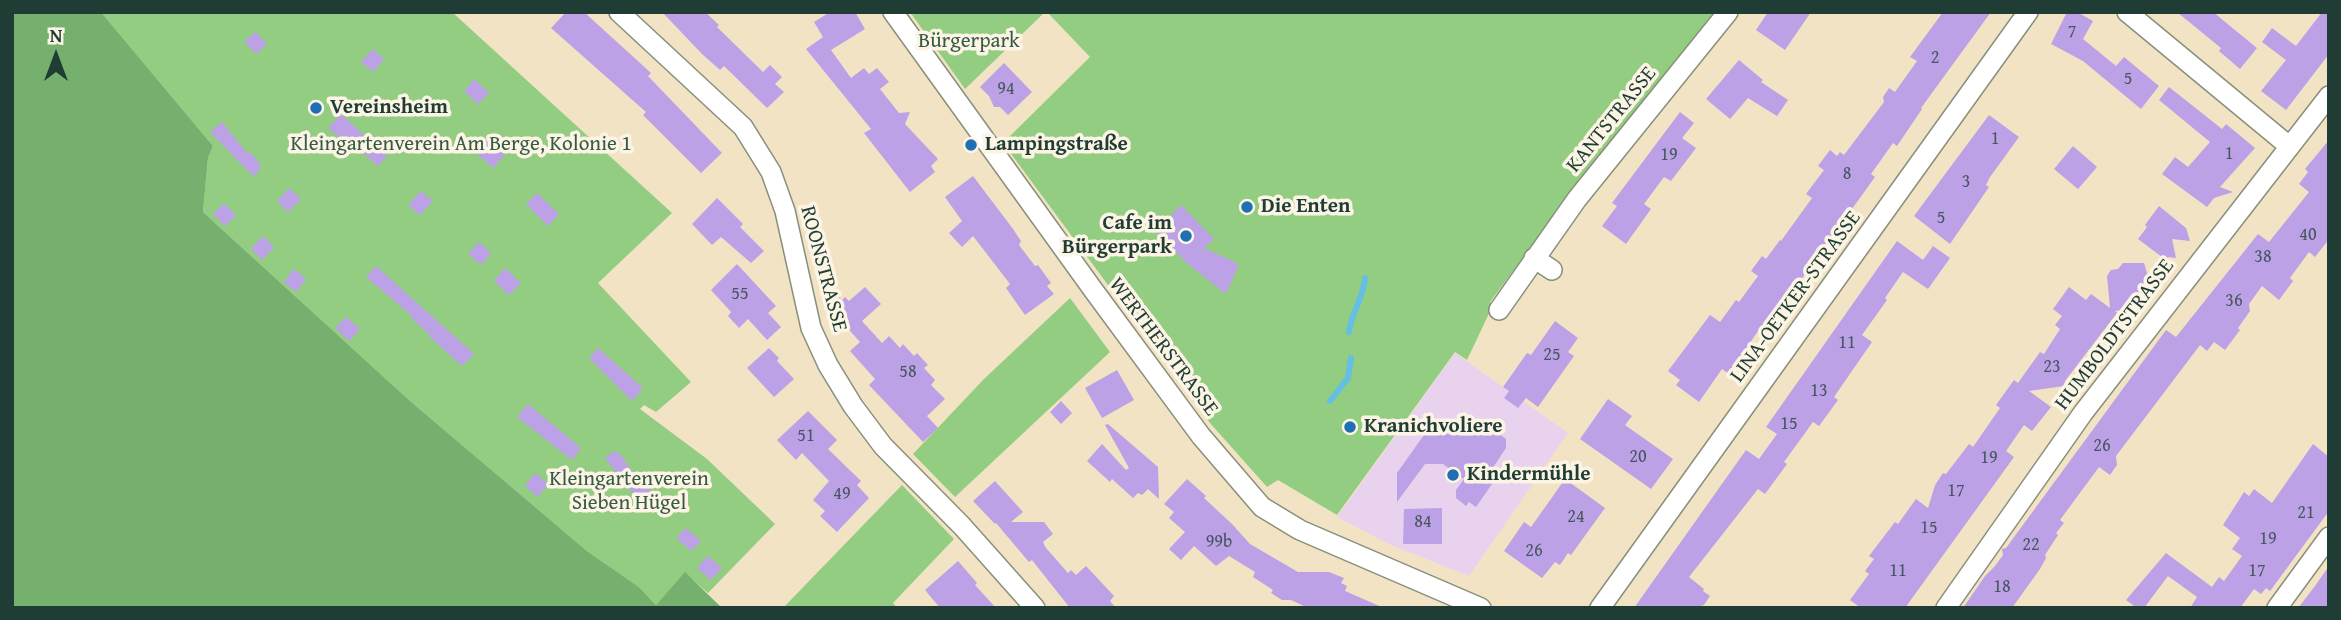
<!DOCTYPE html>
<meta charset="utf-8">
<style>
body{margin:0}
#map{position:relative;width:2341px;height:620px;overflow:hidden;background:#f2e3c5;font-family:"Gentium Book Plus",serif}
canvas{display:block}
.frame{position:absolute;inset:0;border:14px solid #1f3d34;pointer-events:none}
.north{position:absolute;left:21px;top:21px;width:70px;height:70px;-webkit-text-stroke:5px #fcf5e5;paint-order:stroke;rotate:0deg;font-size:19px;font-weight:700;line-height:28px;text-align:center;color:#1f3d34}
.north::after{content:'';display:block;margin:auto;width:24px;height:32px;background:#1f3d34;clip-path:polygon(50% 0,100% 100%,50% 72%,0 100%)}
</style>
<div id="map">
<canvas width="2341" height="620"></canvas>
<div class="frame"></div>
<div class="north">N</div>
</div>
<script>
const ctx = document.querySelector('canvas').getContext('2d');
ctx.lineJoin = 'round';
function fillPath(path, color) { ctx.fillStyle = color; ctx.fill(path, 'evenodd'); }
function trace(path, color, width, dash) { ctx.strokeStyle = color; ctx.lineWidth = width; ctx.lineCap = dash ? 'butt' : 'round'; ctx.setLineDash(dash || []); ctx.stroke(path); }
function label(font, color, halo, rows, align = 'center') {
  ctx.font = font + ' "Gentium Book Plus",serif'; ctx.lineWidth = 7; ctx.setLineDash([]); ctx.textBaseline = 'middle'; ctx.strokeStyle = halo; ctx.fillStyle = color; for (const [text, x, y, turn = 0] of rows) {
    ctx.save(); ctx.translate(x, y); ctx.rotate((+turn || 0) * Math.PI / 180); ctx.textAlign = isNaN(turn) ? turn : align; if (halo) ctx.strokeText(text, 0, 0); ctx.fillText(text, 0, 0); ctx.restore();
  }
}
fillPath(new Path2D(`
 M 1455,353 L 1568,433 L 1469,576 L 1391,545 L 1337,517 Z`), '#e8d2ee');
fillPath(new Path2D(`
 M 101,12 L 452,12 L 672,213 L 598,283 L 691,382 L 656,412 L 644,405 L 640,409 L 707,459 L 775,524 L 708,593 L 685,573 L 656,605 L 639,587 L 587,551 L 409,400 L 203,212 L 208,158 L 213,146 Z
 M 910,12 L 1045,12 L 965,89 Z
 M 1047,12 L 1714,12 L 1576,187 L 1490,302 L 1493,305 L 1467,360 L 1455,352 L 1337,515 L 1278,480 L 1267,487 L 1210,423 L 1003,143 L 1090,57 Z
 M 1070,298 L 1110,352 L 955,497 L 913,454 L 984,379 Z
 M 902,485 L 954,539 L 893,603 L 897,608 L 783,608 Z`), '#93cd81');
fillPath(new Path2D(`
 M 12,12 L 101,12 L 213,146 L 208,158 L 203,212 L 409,400 L 587,551 L 639,587 L 656,605 L 685,572 L 722,608 L 12,608 Z`), '#76b06f');
trace(new Path2D(`
 M 1349,332 C 1351,313 1364,297 1365,278
 M 1330,401 L 1348,378 L 1351,358`), '#64bfe2', 6);
fillPath(new Path2D(`
 M 566,12 L 584,12 L 651,73 L 648,76 L 722,153 L 701,173 L 643,115 L 646,112 L 551,28 Z
 M 662,12 L 705,12 L 719,25 L 717,27 L 763,72 L 770,65 L 782,77 L 775,84 L 784,92 L 767,108 L 724,66 L 720,70 L 702,54 Z
 M 830,12 L 855,12 L 865,29 L 831,50 L 851,78 L 864,68 L 869,74 L 877,68 L 889,82 L 880,89 L 899,113 L 910,112 L 905,124 L 938,159 L 931,166 L 935,172 L 910,192 L 864,133 L 871,129 L 806,49 L 823,37 L 814,22 Z
 M 1768,12 L 1811,12 L 1785,50 L 1756,30 Z
 M 1943,12 L 1991,12 L 1921,108 L 1922,109 L 1897,146 L 1893,143 L 1871,174 L 1875,177 L 1762,334 L 1758,331 L 1729,374 L 1722,369 L 1699,402 L 1676,385 L 1680,380 L 1668,371 L 1710,315 L 1720,322 L 1736,300 L 1739,302 L 1758,276 L 1751,271 L 1762,256 L 1766,259 L 1780,240 L 1781,241 L 1812,198 L 1806,194 L 1824,170 L 1818,166 L 1830,150 L 1837,156 L 1840,152 L 1844,155 L 1884,102 L 1883,97 L 1889,88 L 1895,92 L 1917,61 L 1910,57 Z
 M 2067,12 L 2077,12 L 2093,21 L 2083,39 L 2116,66 L 2124,57 L 2159,86 L 2141,109 L 2083,61 L 2051,44 Z
 M 2177,12 L 2213,12 L 2257,48 L 2240,69 L 2219,51 L 2221,48 Z
 M 2322,12 L 2329,12 L 2329,54 L 2286,110 L 2261,91 L 2286,60 L 2262,42 L 2272,28 L 2296,46 Z
 M 256,32 L 267,44 L 256,54 L 244,41 Z
 M 373,49 L 384,59 L 373,72 L 361,62 Z
 M 1739,60 L 1763,80 L 1761,82 L 1788,100 L 1777,116 L 1748,98 L 1730,119 L 1706,99 Z
 M 1004,63 L 1032,92 L 1008,115 L 1000,107 L 994,107 L 989,96 L 980,87 Z
 M 474,79 L 489,93 L 478,104 L 464,91 Z
 M 2169,87 L 2222,129 L 2226,124 L 2255,148 L 2220,187 L 2233,192 L 2214,198 L 2207,207 L 2162,174 L 2175,157 L 2188,167 L 2210,142 L 2159,100 Z
 M 1680,112 L 1694,123 L 1682,138 L 1696,148 L 1671,181 L 1664,177 L 1644,204 L 1651,209 L 1626,244 L 1602,226 L 1617,206 L 1612,203 Z
 M 341,114 L 387,156 L 378,166 L 342,135 L 340,138 L 328,128 Z
 M 1989,115 L 2019,137 L 1990,177 L 1986,185 L 1989,187 L 1950,244 L 1914,216 Z
 M 222,122 L 248,154 L 250,152 L 260,163 L 258,166 L 261,169 L 253,176 L 210,132 Z
 M 486,138 L 505,155 L 493,168 L 474,151 Z
 M 2329,140 L 2329,239 L 2315,257 L 2309,252 L 2290,278 L 2293,281 L 2279,300 L 2262,286 L 2249,304 L 2250,311 L 2238,328 L 2240,330 L 2225,350 L 2214,342 L 2207,351 L 2200,345 L 2116,456 L 2117,465 L 2110,475 L 2099,467 L 2060,520 L 2064,523 L 2056,533 L 2058,535 L 2045,555 L 2046,558 L 2040,569 L 2012,608 L 1963,608 L 1985,576 L 1995,566 L 2003,555 L 2002,549 L 2006,548 L 2166,330 L 2176,337 L 2258,234 L 2269,242 L 2309,192 L 2299,184 L 2308,172 L 2305,169 Z
 M 2073,146 L 2097,167 L 2078,189 L 2054,169 Z
 M 973,176 L 1013,229 L 1021,241 L 1019,245 L 1035,266 L 1038,265 L 1051,283 L 1047,286 L 1054,294 L 1025,315 L 1006,288 L 1010,284 L 973,236 L 962,247 L 949,233 L 962,221 L 945,197 Z
 M 289,188 L 301,199 L 288,212 L 277,201 Z
 M 421,191 L 433,201 L 420,215 L 408,205 Z
 M 537,193 L 559,214 L 548,226 L 526,204 Z
 M 717,198 L 743,224 L 740,227 L 764,251 L 751,263 L 721,237 L 712,245 L 692,224 Z
 M 224,203 L 236,215 L 225,226 L 213,214 Z
 M 1181,205 L 1214,239 L 1204,248 L 1239,264 L 1226,294 L 1188,264 L 1156,232 Z
 M 2159,206 L 2186,228 L 2190,241 L 2172,239 L 2176,258 L 2168,257 L 2166,260 L 2138,239 L 2147,227 L 2145,225 Z
 M 263,236 L 274,247 L 262,260 L 251,249 Z
 M 1897,241 L 1923,260 L 1933,246 L 1950,258 L 1928,289 L 1903,272 L 1885,298 L 1887,300 L 1862,335 L 1872,342 L 1834,397 L 1838,400 L 1819,426 L 1813,422 L 1784,462 L 1787,464 L 1765,494 L 1758,489 L 1689,577 L 1704,589 L 1703,591 L 1710,596 L 1704,605 L 1695,608 L 1634,608 L 1746,450 L 1759,459 L 1777,434 L 1766,427 Z
 M 479,242 L 491,253 L 481,265 L 468,254 Z
 M 2123,263 L 2144,263 L 2150,283 L 2130,309 L 2115,311 L 2117,313 L 2065,381 L 2064,386 L 2029,391 L 2051,407 L 2032,431 L 2024,425 L 2006,451 L 2014,457 L 1905,608 L 1861,608 L 1850,600 L 1869,574 L 1865,571 L 1874,559 L 1869,556 L 1895,522 L 1898,524 L 1916,499 L 1928,508 L 1935,485 L 1943,473 L 1946,474 L 1969,444 L 1973,447 L 2000,408 L 1996,405 L 2014,380 L 2018,383 L 2040,352 L 2044,354 L 2060,329 L 2055,325 L 2062,316 L 2053,309 L 2069,287 L 2086,300 L 2091,294 L 2110,308 L 2107,276 L 2111,270 L 2118,269 Z
 M 737,264 L 776,306 L 768,313 L 781,327 L 767,340 L 748,319 L 739,328 L 728,316 L 731,312 L 711,290 Z
 M 376,266 L 474,354 L 462,366 L 429,336 L 430,335 L 411,318 L 412,316 L 366,277 Z
 M 505,268 L 521,283 L 509,295 L 494,281 Z
 M 293,269 L 306,278 L 297,292 L 284,283 Z
 M 865,287 L 881,304 L 862,321 L 882,343 L 889,336 L 900,348 L 903,344 L 914,356 L 917,353 L 928,365 L 924,368 L 935,380 L 931,385 L 945,399 L 927,416 L 938,428 L 923,442 L 869,385 L 875,379 L 850,351 L 860,342 L 825,303 L 836,293 L 842,300 L 845,297 L 849,301 Z
 M 346,317 L 360,329 L 349,341 L 335,328 Z
 M 1555,321 L 1578,338 L 1568,352 L 1574,356 L 1538,407 L 1526,398 L 1518,408 L 1504,398 L 1509,391 L 1503,387 L 1527,353 L 1531,355 Z
 M 598,348 L 643,388 L 632,401 L 589,358 Z
 M 769,348 L 779,358 L 777,361 L 794,379 L 774,397 L 747,368 Z
 M 1117,370 L 1134,400 L 1102,418 L 1085,388 Z
 M 1608,399 L 1632,416 L 1625,425 L 1673,459 L 1651,489 L 1580,439 Z
 M 1061,401 L 1072,413 L 1061,424 L 1050,412 Z
 M 528,404 L 581,448 L 572,460 L 517,417 Z
 M 808,411 L 837,440 L 828,449 L 861,481 L 857,485 L 869,498 L 837,532 L 820,516 L 825,511 L 813,500 L 829,481 L 802,453 L 796,460 L 777,440 Z
 M 1460,421 L 1473,429 L 1476,425 L 1491,436 L 1495,431 L 1506,439 L 1506,448 L 1492,469 L 1499,474 L 1476,507 L 1469,502 L 1466,506 L 1456,498 L 1456,490 L 1464,479 L 1443,464 L 1425,464 L 1397,502 L 1397,473 L 1431,425 Z
 M 1108,424 L 1158,467 L 1159,499 L 1148,489 L 1142,495 L 1138,493 L 1133,498 L 1112,479 L 1110,482 L 1087,461 L 1102,444 L 1126,470 L 1129,468 L 1105,425 Z
 M 2313,444 L 2329,457 L 2329,511 L 2270,591 L 2266,588 L 2261,594 L 2254,589 L 2240,608 L 2190,608 L 2197,597 L 2168,576 L 2144,608 L 2137,608 L 2126,600 L 2166,553 L 2212,587 L 2219,577 L 2224,581 L 2242,556 L 2232,549 L 2240,538 L 2223,525 L 2244,492 L 2249,496 L 2254,489 L 2272,503 Z
 M 614,451 L 618,454 L 620,453 L 629,467 L 658,498 L 645,509 L 605,458 Z
 M 535,473 L 548,484 L 538,497 L 525,486 Z
 M 1187,479 L 1206,496 L 1204,498 L 1232,524 L 1250,544 L 1298,572 L 1329,572 L 1344,578 L 1341,583 L 1347,586 L 1345,591 L 1384,608 L 1308,608 L 1291,600 L 1282,600 L 1271,593 L 1273,590 L 1253,577 L 1255,572 L 1229,556 L 1216,566 L 1194,546 L 1181,560 L 1169,549 L 1185,532 L 1169,518 L 1174,512 L 1164,504 Z
 M 1565,479 L 1605,508 L 1571,555 L 1568,553 L 1560,565 L 1555,562 L 1542,578 L 1504,551 L 1524,522 L 1531,527 Z
 M 995,481 L 1023,512 L 1011,522 L 1044,522 L 1053,534 L 1043,542 L 1046,548 L 1068,573 L 1071,570 L 1076,575 L 1086,566 L 1114,596 L 1110,601 L 1116,608 L 1070,608 L 1032,560 L 1029,562 L 996,523 L 995,524 L 973,501 Z
 M 1442,508 L 1442,544 L 1403,544 L 1404,509 Z
 M 686,528 L 701,541 L 691,551 L 676,538 Z
 M 708,556 L 722,568 L 711,580 L 697,568 Z
 M 958,561 L 977,583 L 975,585 L 996,608 L 940,608 L 925,590 Z
 M 2329,566 L 2329,608 L 2298,608 L 2315,586 Z`), '#bca1e6');
const minor = new Path2D(`
 M 619,12 L 743,127 L 771,172 L 785,211 L 811,328 L 828,365 L 853,406 L 883,446 L 962,526 L 1035,608
 M 893,12 L 1094,291 L 1201,436 L 1262,507 L 1300,530 L 1481,608
 M 2127,12 L 2289,146
 M 1534,258 L 1552,270
 M 1499,310 L 1577,199 L 1728,12
 M 1600,608 L 2028,12
 M 1946,608 L 2083,413 L 2329,96
 M 2277,608 L 2329,537`);
trace(minor, '#88907c', 22);
trace(minor, '#fff', 19);
for (const [x, y, r, color] of [
 [316,108,7,"#1f6fb2"],
 [971,145,7,"#1f6fb2"],
 [1247,207,7,"#1f6fb2"],
 [1186,236,7,"#1f6fb2"],
 [1350,427,7,"#1f6fb2"],
 [1453,475,7,"#1f6fb2"]
]) { const dot = new Path2D(); dot.arc(x, y, r, 0, 2 * Math.PI); ctx.fillStyle = color; ctx.fill(dot); trace(dot, '#fcf5e5', 2.5); }
label('18px', '#465660', null, [
 ["7",2072,32],
 ["2",1935,58],
 ["5",2128,79],
 ["94",1006,89],
 ["1",1995,139],
 ["1",2229,154],
 ["19",1669,155],
 ["8",1847,174],
 ["3",1966,182],
 ["5",1941,218],
 ["40",2308,235],
 ["38",2263,257],
 ["55",740,294],
 ["36",2234,301],
 ["11",1847,343],
 ["25",1552,355],
 ["23",2052,367],
 ["58",908,372],
 ["13",1819,391],
 ["15",1789,424],
 ["51",806,436],
 ["26",2102,446],
 ["20",1638,457],
 ["19",1989,458],
 ["17",1956,491],
 ["49",842,494],
 ["21",2306,513],
 ["24",1576,517],
 ["84",1423,522],
 ["15",1929,528],
 ["19",2268,539],
 ["99b",1219,542],
 ["22",2031,545],
 ["26",1534,551],
 ["11",1898,571],
 ["17",2257,571],
 ["18",2002,587]
]);
label('21px', '#365a43', '#fcf5e5', [
 ["Bürgerpark",969,42],
 ["Kleingartenverein Am Berge, Kolonie 1",461,145],
 ["Kleingartenverein",629,480],
 ["Sieben Hügel",629,504]
]);
label('bold 21px', '#1f3d34', '#fcf5e5', [
 ["Vereinsheim",330,108],
 ["Lampingstraße",985,145],
 ["Die Enten",1261,207],
 ["Cafe im",1172,224,"right"],
 ["Bürgerpark",1172,248,"right"],
 ["Kranichvoliere",1364,427],
 ["Kindermühle",1467,475]
], 'left');
label('21px', '#1f3d34', '#fcf5e5', [
 ["KANTSTRASSE",1612,120,-51],
 ["ROONSTRASSE",823,269,75],
 ["LINA-OETKER-STRASSE",1796,297,-54],
 ["HUMBOLDTSTRASSE",2115,335,-53],
 ["WERTHERSTRASSE",1163,347,53]
]);
</script>
